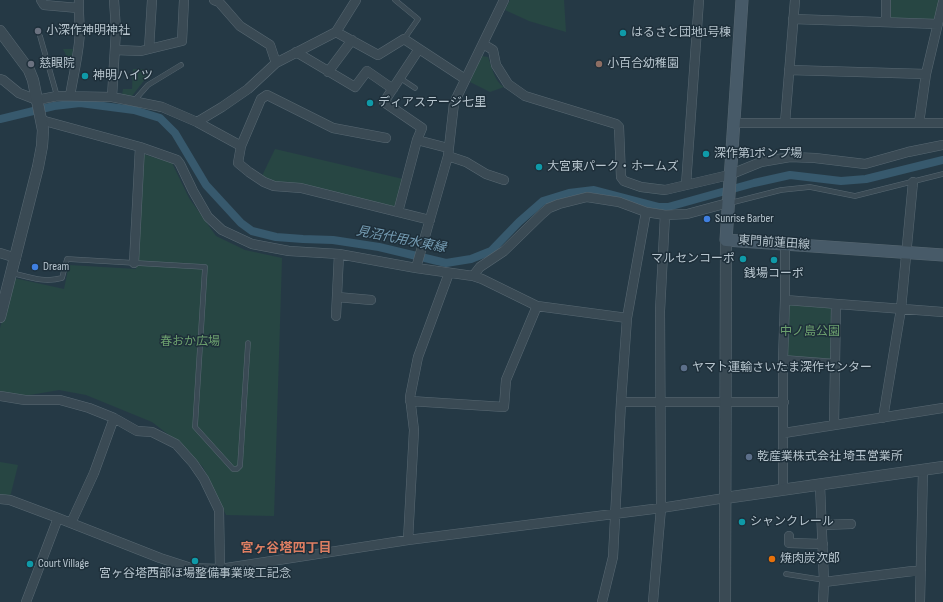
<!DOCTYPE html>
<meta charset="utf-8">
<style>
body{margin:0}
canvas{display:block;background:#253945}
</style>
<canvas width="943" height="602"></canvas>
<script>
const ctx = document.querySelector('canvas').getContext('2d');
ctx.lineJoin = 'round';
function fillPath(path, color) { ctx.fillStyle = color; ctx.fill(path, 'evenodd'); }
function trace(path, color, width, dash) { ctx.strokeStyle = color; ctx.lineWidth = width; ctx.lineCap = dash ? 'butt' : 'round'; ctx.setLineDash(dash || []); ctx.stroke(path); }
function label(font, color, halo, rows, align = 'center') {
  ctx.font = font + ' "Sofia Sans Condensed","Noto Sans JP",sans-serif'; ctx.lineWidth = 3; ctx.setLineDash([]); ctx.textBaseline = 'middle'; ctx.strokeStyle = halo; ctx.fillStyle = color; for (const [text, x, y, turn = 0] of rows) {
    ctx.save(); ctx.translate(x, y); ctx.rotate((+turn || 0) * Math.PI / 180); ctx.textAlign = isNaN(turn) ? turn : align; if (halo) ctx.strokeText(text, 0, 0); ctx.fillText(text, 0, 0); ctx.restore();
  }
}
fillPath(new Path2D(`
 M 510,0 L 564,0 L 566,32 L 529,21 L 505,10 Z
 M 890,0 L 940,0 L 936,19 L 890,18 Z
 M 63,49 L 73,49 L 71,65 Z
 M 481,56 L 488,57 C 492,67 494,81 504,87 L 490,92 L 470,82 Z
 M 133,69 L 144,69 L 149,74 L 132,96 L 122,95 L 123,89 L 132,89 Z
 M 275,149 L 403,179 L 394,208 L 296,183 L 293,187 L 260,180 Z
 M 143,154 L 172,163 L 189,198 L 216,236 L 245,250 L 282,258 L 274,516 L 226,515 L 203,467 L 178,442 L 152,422 L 86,395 L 59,390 L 24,396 L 0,393 L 0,328 L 14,278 L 64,289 L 69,265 L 136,269 Z
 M 791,304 L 830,307 L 833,310 L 832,360 L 791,359 L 788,355 L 788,306 Z
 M 0,462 L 18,465 L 10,497 L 0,496 Z`), '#274643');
trace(new Path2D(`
 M 0,119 L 54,106 L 80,103 L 134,110 L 160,118 L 175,133 L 206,185 L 241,223 L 252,231 L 276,237 L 303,239 L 333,240 L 379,247 L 446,263 L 471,259 L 491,251 L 519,222 L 543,201 L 569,193 L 594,190 L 659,207 L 668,207 L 754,183 L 790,175 L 841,181 L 866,179 L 943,160`), '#37596d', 8);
const service = new Path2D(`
 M 395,0 L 418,19 L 404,39
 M 40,36 L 57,96
 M 400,78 L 415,88
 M 134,101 L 148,85 L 181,65
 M 730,203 L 781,190 L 810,187 L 855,196 L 943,174
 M 12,273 C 29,277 44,283 62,278 L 67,259 L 205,267 L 195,427 L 233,469 L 237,469 L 240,466 L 248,343
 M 786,574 L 824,580`);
const minor = new Path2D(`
 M 41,0 L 44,5 L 78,8
 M 214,0 L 219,2 L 240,26 L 270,45 L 276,63
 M 793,19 L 938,24
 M 886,22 L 886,0
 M 336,32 L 378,55 L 404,39 L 465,79
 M 483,44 L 493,50 L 496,65 L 508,84 L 525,96 L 616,124 L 619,127 L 621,177 L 624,181 L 641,187 L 665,190 L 729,175 L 761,162 L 790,157 L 815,158 L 865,164 L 908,152 L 943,145
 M 149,49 L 152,0
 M 115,50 L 141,51 L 182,41 L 184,0
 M 296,52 L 355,87 L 367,71 L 393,89
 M 789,70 L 926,74
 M 328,72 L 352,40
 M 0,79 L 3,80 L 19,93 L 37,100 L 57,96 L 112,97 L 162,107 L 197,122 L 241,146
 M 70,96 C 73,78 77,61 79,43 C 81,29 78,14 79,0
 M 112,97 L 116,30 L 114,0
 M 41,120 L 140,147 L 177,160 L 180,164 L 193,191 L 208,217 L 222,230 L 252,244 L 289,251 L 339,254 L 416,268 L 473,276 L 482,279 L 537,306 L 627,318
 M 197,122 L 222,107 L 248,89 L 276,63 L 336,32 L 356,0
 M 734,123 L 943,123
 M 785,123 L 795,0
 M 919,123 L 926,74 L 943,2
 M 386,138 L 333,128 L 267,95 L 261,99 L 241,146 L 238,163 L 249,172 L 264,182 L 274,186 L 301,188 L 430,220
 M 417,140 L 448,148
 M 448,156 L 466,162 L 486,174 L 504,180
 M 686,185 L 699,0
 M 398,212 L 417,140 L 422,128 L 384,102 L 419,49
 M 0,253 L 16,258
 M 134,263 L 140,147
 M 416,268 L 448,156 L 454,103 L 504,0
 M 473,276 L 480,267 L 504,251 L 542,214 L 549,208 L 559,204 L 587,197 L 619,202 L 646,212 L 665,215 L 687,214 L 728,203
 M 337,297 L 371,300
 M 785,300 L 785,244
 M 336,316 L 339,254
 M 783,360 L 835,364
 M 0,396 L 25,400 L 60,400 L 89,408 L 114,418 L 137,431 L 152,432 L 176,444 L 193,463 L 204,479 L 219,510 L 220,569
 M 410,401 L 504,407 L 506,380 L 537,306
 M 621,402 L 784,402
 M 883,418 L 901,309 L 913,182
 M 834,425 L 836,304
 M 784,433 L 943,408
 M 820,485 L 824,582 L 823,602
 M 783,490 L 783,360 L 785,300 L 943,312
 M 0,499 L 10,500 L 58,518 L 160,558 L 191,568 L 220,569 L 408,540 L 661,508 L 725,498
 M 71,523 L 94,473 L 114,418
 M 822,525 L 851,524
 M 789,536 L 789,543 L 823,544
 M 408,540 L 414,430 L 410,397 L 418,357 L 449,273
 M 824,582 L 921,570
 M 26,602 L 58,518
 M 602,602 L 613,557 L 621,402 L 627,318 L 646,212
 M 653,602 L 661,508 L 660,311 L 665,215
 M 920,602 L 923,470`);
const tertiary = new Path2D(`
 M 0,31 L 29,70 L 33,80 L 43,130 L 42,146 L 38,167 L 0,317
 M 725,498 L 943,467
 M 725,602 L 726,240`);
const secondary = new Path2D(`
 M 742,0 L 726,240 L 943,255`);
trace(service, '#586872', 5.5);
trace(minor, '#586872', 10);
trace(tertiary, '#586872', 12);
trace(secondary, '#586872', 13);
trace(service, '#3a4a54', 4.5);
trace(minor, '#3a4a54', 9);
trace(tertiary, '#3a4a54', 11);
trace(secondary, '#475a68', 12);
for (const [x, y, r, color] of [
 [38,31,4,"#6b7280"],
 [623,33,4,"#0f9aa8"],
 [31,64,4,"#6b7280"],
 [599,64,4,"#8d6e63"],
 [85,76,4,"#0f9aa8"],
 [370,103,4,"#0f9aa8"],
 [706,154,4,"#0f9aa8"],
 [539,167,4,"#0f9aa8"],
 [707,219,4,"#3f7fe0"],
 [743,259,4,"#0f9aa8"],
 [774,260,4,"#0f9aa8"],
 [35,267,4,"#3f7fe0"],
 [684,368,4,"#5c6f8a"],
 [749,457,4,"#5c6f8a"],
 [742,522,4,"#0f9aa8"],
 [772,559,4,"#e8710a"],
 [195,561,4,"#0f9aa8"],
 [30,564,4,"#0f9aa8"]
]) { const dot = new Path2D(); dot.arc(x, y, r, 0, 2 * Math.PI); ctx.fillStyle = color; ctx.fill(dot); trace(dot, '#1e2f3a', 1.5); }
label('12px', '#b7c5ce', '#1e2f3a', [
 ["小深作神明神社",46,31],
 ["はるさと団地1号棟",631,33],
 ["慈眼院",39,64],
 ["小百合幼稚園",607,64],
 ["神明ハイツ",93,76],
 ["ディアステージ七里",378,103],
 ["深作第1ポンプ場",714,154],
 ["大宮東パーク・ホームズ",547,167],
 ["Sunrise Barber",715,219],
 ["マルセンコーポ",735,259,"right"],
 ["Dream",43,267],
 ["銭場コーポ",774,274,"center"],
 ["ヤマト運輸さいたま深作センター",692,368],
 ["乾産業株式会社 埼玉営業所",757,457],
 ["シャンクレール",750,522],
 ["焼肉炭次郎",780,559],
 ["Court Village",38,564],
 ["宮ヶ谷塔西部ほ場整備事業竣工記念",195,574,"center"]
], 'left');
label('12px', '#b7c5ce', '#1e2f3a', [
 ["東門前蓮田線",774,243,4]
]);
label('12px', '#6da06e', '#1e2f3a', [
 ["中ノ島公園",810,332],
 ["春おか広場",190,342]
]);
label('italic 13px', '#759cb3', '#1e2f3a', [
 ["見沼代用水東縁",401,240,11]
]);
label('bold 13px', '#de7e62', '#1e2f3a', [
 ["宮ヶ谷塔四丁目",286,549]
]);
</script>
